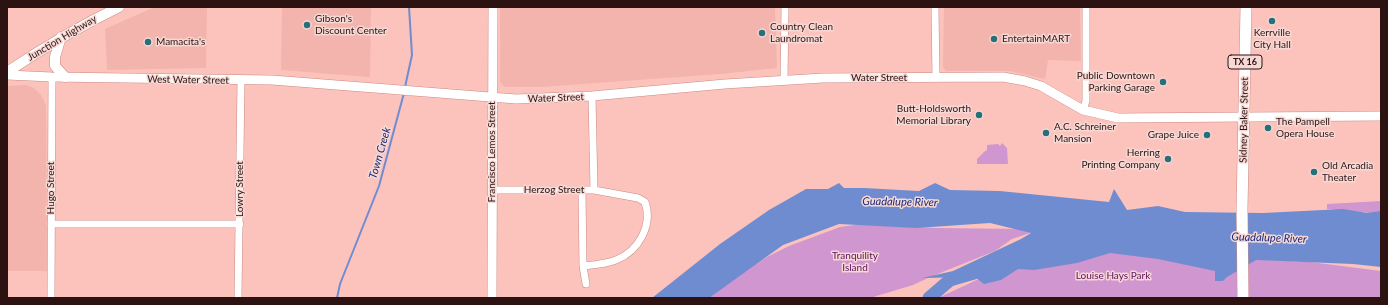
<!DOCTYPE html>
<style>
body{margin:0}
#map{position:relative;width:1388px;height:305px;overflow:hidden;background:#fcc3bc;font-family:Lato,sans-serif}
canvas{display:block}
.frame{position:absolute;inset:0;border:8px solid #2c1311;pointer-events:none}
</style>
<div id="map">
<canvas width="1388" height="305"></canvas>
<div class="frame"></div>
</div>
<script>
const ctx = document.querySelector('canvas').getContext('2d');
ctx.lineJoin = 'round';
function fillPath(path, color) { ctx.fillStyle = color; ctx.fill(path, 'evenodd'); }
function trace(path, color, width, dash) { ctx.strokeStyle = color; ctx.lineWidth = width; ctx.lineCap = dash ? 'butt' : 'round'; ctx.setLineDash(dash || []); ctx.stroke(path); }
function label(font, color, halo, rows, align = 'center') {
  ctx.font = font + ' Lato,sans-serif'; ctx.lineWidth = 3; ctx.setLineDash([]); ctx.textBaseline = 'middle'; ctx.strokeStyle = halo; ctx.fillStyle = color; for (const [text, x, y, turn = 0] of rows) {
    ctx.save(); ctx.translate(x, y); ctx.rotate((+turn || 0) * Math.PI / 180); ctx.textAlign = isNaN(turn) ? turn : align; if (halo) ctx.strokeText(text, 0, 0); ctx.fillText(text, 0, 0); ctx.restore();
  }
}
fillPath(new Path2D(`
 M 155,7 L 207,7 L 206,68 L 107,70 L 105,29 Z
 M 282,7 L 371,7 L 370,77 L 281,70 Z
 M 500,7 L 775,7 L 777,68 L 720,74 L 541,87 L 505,87 L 500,82 Z
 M 944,7 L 1080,7 L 1081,61 L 1048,60 L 1045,79 L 1010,71 L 946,71 L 943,67 Z
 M 26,85 L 34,88 L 41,95 L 46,105 L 47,271 L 7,271 L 7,86 Z`), '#f2b4ac');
fillPath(new Path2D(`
 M 1002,143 L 1007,148 L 1008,164 L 977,164 L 977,159 L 984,152 L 987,150 L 987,145 L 998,144 L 1000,146 Z
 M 1381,201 L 1381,214 L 1327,209 L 1327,204 Z
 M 862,224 L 936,228 L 1026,229 L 1030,233 L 1012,239 L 995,251 L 930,277 L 913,285 L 870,298 L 704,298 L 767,257 L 789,246 L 840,227 Z
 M 1110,253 L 1310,262 L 1381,271 L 1381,298 L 938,298 L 1026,257 Z`), '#d096cf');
fillPath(new Path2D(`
 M 839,183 L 844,188 L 864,188 L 919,191 L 935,183 L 950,190 L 1000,191 L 1109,202 L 1114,189 L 1127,210 L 1158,206 L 1185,212 L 1263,213 L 1343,209 L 1367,213 L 1381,211 L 1381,267 L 1353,264 L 1256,260 L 1227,277 L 1223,281 L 1215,281 L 1215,271 L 1158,259 L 1110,253 L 1077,263 L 1034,270 L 1018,269 L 1001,280 L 984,284 L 975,277 L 922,278 L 953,271 L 1021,239 L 1031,233 L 990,223 L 916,228 L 839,224 L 783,245 L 709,298 L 652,298 L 720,244 L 769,210 L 806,189 L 828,189 Z`), '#708cd1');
trace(new Path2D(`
 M 405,87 L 412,55 L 409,7
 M 337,298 L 340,284 L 379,186 L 404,93`), '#708cd1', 2);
trace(new Path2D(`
 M 929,298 L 950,280 L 974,273`), '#708cd1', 13);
const minor = new Path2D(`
 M 935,7 L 936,78
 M 784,80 L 785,7
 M 1083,110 L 1086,101 L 1086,7
 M 492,190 L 594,190 L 592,96
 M 582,190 L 583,266 C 593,265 606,264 616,260 C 639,251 653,225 645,202 L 638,198 L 594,190
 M 51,224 L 240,224
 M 583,266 L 586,284
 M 51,298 L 52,77
 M 238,298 L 241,80`);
const tertiary = new Path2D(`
 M 7,75 L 52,77 L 272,80 L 516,99 L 592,96 L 725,84 L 823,78 L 1003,77 L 1025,81 L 1041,86 L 1083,110 L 1118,118 L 1381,116
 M 492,298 L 493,7`);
const secondary = new Path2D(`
 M 61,37 L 55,57 L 55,66 L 65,77
 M 7,72 C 43,48 80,26 119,7`);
const primary = new Path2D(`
 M 1243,298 L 1242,209 L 1246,7`);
trace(minor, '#cc8981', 8);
trace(tertiary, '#cc8981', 10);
trace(secondary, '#cc8981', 11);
trace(primary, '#cc8981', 12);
trace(minor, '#fff', 7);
trace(tertiary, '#fff', 9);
trace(secondary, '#fff', 10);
trace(primary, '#fff', 11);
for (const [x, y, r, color] of [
 [1272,21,4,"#27707a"],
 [307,25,4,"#27707a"],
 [762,33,4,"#27707a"],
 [994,39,4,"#27707a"],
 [148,42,4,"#27707a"],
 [1163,82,4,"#27707a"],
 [979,115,4,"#27707a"],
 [1268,128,4,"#27707a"],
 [1046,133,4,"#27707a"],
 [1207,135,4,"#27707a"],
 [1168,159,4,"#27707a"],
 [1314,172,4,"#27707a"]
]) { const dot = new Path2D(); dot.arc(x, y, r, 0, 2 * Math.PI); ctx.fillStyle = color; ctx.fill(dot); trace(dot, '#f6d8d4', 1.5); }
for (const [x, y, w] of [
 [1245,62,34]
]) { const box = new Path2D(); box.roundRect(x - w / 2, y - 7, w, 14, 3); ctx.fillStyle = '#f6d8d4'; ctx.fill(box); trace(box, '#2c1311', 1); }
label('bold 9px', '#2c1311', null, [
 ["TX 16",1245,62]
]);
label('10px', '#2c1311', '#f6d8d4', [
 ["Gibson's",315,19],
 ["Discount Center",315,31],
 ["Country Clean",770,27],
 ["Laundromat",770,39],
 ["Kerrville",1272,33,"center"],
 ["City Hall",1272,45,"center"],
 ["EntertainMART",1002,39],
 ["Mamacita's",156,42],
 ["Public Downtown",1155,76,"right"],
 ["Parking Garage",1155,88,"right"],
 ["Butt-Holdsworth",971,109,"right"],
 ["Memorial Library",971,121,"right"],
 ["The Pampell",1276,122],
 ["Opera House",1276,134],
 ["A.C. Schreiner",1054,127],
 ["Mansion",1054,139],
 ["Grape Juice",1199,135,"right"],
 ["Herring",1160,153,"right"],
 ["Printing Company",1160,165,"right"],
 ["Old Arcadia",1322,166],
 ["Theater",1322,178]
], 'left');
label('10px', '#2c1311', '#f6d8d4', [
 ["Junction Highway",62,38,-31],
 ["Water Street",879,78],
 ["West Water Street",188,80,1],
 ["Water Street",556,98,-2],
 ["Sidney Baker Street",1244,120,-89],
 ["Francisco Lemos Street",492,152,-90],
 ["Hugo Street",51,188,-90],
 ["Lowry Street",240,189,-90],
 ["Herzog Street",554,190]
]);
label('10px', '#5b105d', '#f6d8d4', [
 ["Tranquility",855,256],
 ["Island",855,268],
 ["Louise Hays Park",1113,276]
]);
label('italic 11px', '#162a7b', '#f6d8d4', [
 ["Town Creek",380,153,-74],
 ["Guadalupe River",900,202,1],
 ["Guadalupe River",1269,238,2]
]);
</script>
